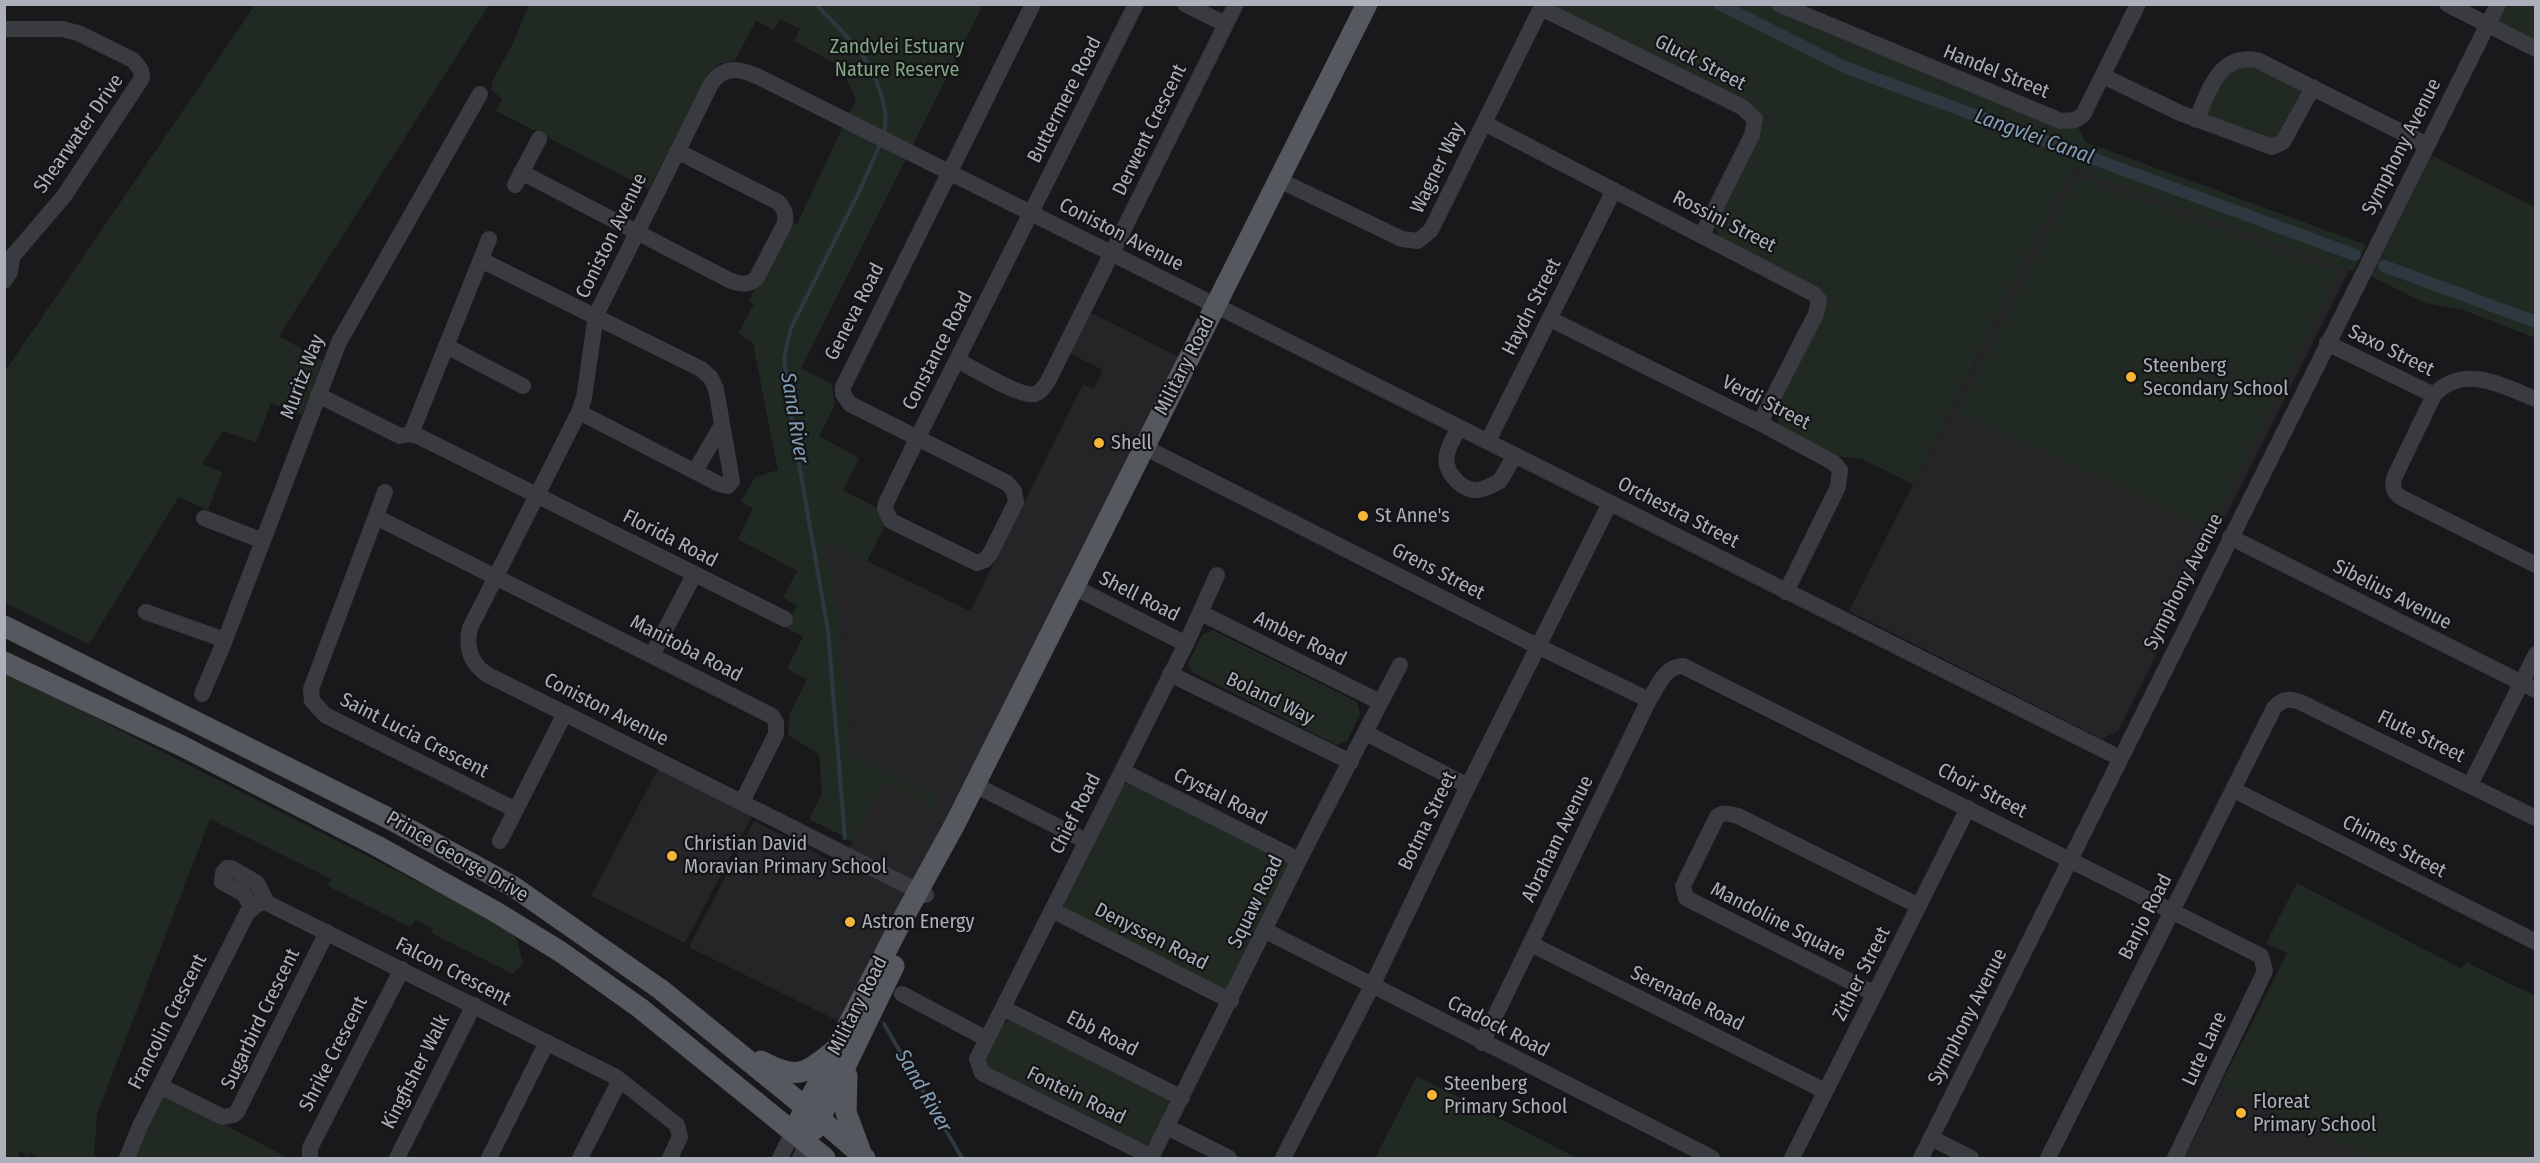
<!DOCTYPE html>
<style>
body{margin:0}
#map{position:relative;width:2540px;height:1163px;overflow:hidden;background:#19191b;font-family:"Fira Sans Condensed",sans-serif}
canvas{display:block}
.frame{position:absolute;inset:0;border:6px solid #abb0bb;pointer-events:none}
</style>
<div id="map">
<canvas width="2540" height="1163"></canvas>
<div class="frame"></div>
</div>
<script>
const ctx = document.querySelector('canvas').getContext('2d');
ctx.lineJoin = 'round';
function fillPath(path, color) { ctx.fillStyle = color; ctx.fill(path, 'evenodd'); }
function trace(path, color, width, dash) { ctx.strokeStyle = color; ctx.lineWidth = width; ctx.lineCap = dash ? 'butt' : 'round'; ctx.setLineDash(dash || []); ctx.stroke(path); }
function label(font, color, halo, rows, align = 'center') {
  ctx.font = font + ' "Fira Sans Condensed",sans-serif'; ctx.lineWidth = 4.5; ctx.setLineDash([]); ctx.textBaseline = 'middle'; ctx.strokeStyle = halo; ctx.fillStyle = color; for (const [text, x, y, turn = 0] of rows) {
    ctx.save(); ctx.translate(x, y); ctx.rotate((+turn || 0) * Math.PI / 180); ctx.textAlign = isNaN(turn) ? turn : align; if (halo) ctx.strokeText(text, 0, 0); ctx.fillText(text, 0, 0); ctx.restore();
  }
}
fillPath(new Path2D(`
 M 2073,168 L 2349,270 L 2118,731 L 2102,739 L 1849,611 Z
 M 1088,311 L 1187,361 L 848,1026 L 689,947 L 754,821 L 840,866 L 883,782 L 934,808 L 939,797 L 851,753 L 840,627 L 824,540 L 970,611 L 1083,384 L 1093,389 L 1103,370 L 1067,352 Z
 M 659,767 L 752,816 L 685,943 L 591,896 Z
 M 2220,1086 L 2370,1158 L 2184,1158 Z`), '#252528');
fillPath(new Path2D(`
 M 255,5 L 489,5 L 279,336 L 323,361 L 302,415 L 271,403 L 256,442 L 223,431 L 202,464 L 222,472 L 208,510 L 179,497 L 89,644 L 5,603 L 4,373 Z
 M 525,5 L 983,5 L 801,368 L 832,384 L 835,405 L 819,436 L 859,458 L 843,490 L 879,509 L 885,526 L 867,561 L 825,541 L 840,627 L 851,752 L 940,797 L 934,808 L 883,782 L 853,841 L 809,819 L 822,793 L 819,754 L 788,735 L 790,714 L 807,679 L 787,669 L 803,637 L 786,627 L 797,605 L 783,598 L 797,571 L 738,539 L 753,508 L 741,502 L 755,477 L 778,470 L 753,343 L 738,334 L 754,304 L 749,301 L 790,221 L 797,224 L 856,99 L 841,67 L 794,41 L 800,29 L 780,19 L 774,30 L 756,21 L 735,60 L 721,63 L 709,72 L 649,189 L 496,111 L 502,99 L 491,89 L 492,82 L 512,45 L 528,7 Z
 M 1554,5 L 1771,5 L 2060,124 L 2076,123 L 2085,142 L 2366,245 L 2353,271 L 2349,270 L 2073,168 L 1913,484 L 1862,459 L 1836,456 L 1781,429 L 1775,410 L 1825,310 L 1825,297 L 1722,239 L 1716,231 L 1715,220 L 1759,118 L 1558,10 Z
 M 2498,5 L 2535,5 L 2535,49 L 2488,25 Z
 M 2245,61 L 2300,90 L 2300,93 L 2275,141 L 2208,115 L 2207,112 L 2223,75 Z
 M 2431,155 L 2535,207 L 2535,338 L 2463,310 L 2425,303 L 2371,276 Z
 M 2076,176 L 2340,273 L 2210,532 L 1958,411 Z
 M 1213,630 L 1357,702 L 1360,714 L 1347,741 L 1336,745 L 1192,672 L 1188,664 L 1202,635 Z
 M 4,671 L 422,884 L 447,894 L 515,933 L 523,963 L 513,974 L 431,933 L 433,929 L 416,920 L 410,927 L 328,886 L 331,879 L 210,819 L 97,1114 L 94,1158 L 39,1158 L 30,1153 L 27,1157 L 20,1150 L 18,1158 L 5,1158 Z
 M 1128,783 L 1290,864 L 1227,989 L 1219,989 L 1064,908 L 1064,900 L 1121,786 Z
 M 2297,883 L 2462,969 L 2466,962 L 2535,996 L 2535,1158 L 2370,1158 L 2220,1086 L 2287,953 L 2266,943 Z
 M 1009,1020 L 1169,1100 C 1170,1109 1159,1135 1153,1142 C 1149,1146 1144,1146 1139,1145 L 986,1066 C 984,1051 997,1028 1009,1020 Z
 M 1417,1076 L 1575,1157 L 1574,1158 L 1375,1158 Z
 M 166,1096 L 172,1097 L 288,1158 L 133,1158 L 159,1100 Z`), '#212a22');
trace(new Path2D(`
 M 816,4 C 847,38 873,56 883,102 C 886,113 887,124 883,134
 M 845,838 L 828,631 L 793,429 L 784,358 L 791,328 L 861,188 L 880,144
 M 884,1024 L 962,1158`), '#2e3840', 4);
trace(new Path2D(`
 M 1719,4 L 1847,68 L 2355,255
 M 2384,266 L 2536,322`), '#2e3840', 12);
trace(new Path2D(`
 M 1033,4 L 843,387 L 843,394 L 850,404 L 1007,483 L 1014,491 L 1016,502 L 990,554 L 985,560 L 977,563 L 891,521 L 885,509 L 886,503 L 917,439 L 1136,4
 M 1185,4 L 1225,24
 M 1779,4 L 2061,121 L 2075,120 L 2083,115 L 2138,4
 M 2447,4 L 2536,49
 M 1541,8 L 1742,107 L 1755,119 L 1752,135 L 1702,235
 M 4,29 L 62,29 L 78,33 L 133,60 L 141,70 L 142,78 L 64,196 L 12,257 L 10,272 L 4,281
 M 2103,76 L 2180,113 L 2272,147 L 2283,142 L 2313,87
 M 2196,120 C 2209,92 2218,53 2257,60 L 2427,145
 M 1484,123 L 1814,294 L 1819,300 L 1816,314 L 1760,423
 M 521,172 L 729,280 C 739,284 746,286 756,279 L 784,225 C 787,216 785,209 778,202 L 677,151
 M 1279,180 L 1402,239 L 1418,241 L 1431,230 L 1543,4
 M 515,185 L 539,139
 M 481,260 L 701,369 L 711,378 L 716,389 L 732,481 L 728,486 L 719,484 L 579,412
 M 1550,319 L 1760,423 L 1834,463 L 1840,470 L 1838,487 L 1786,592
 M 2327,343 L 2434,395
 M 446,346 L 523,386
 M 957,360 C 971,367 1021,398 1035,394 C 1041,392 1045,386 1048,381 L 1236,4
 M 318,395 L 400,436 L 411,434 L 420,437 L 785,619
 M 2536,399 C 2502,386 2463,363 2434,395 L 2394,478 C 2392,489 2394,494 2404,499 L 2536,565
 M 1459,427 C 1455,436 1449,445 1447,454 C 1443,469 1458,487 1473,490 C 1480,491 1493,485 1500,481 L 1515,455
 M 411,434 L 489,239
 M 1488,441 L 1614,190
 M 1144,447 L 1529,642 L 1649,700
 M 695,471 L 722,425
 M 385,492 L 311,689 L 312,701 L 325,715 L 516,810
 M 376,517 L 772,716 L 776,722 L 776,734 L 742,802
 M 204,518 L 263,541
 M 2230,537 L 2536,690
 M 1074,587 L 1186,644
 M 146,612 L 225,640
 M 1201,613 L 1380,702
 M 652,655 L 694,575
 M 1170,674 L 1351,762
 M 202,694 L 225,640 L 339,342 L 480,94
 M 1366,733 L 1468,786
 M 1122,771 L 1299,860
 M 975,785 L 1086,841
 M 2470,785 L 2536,654
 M 2234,790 L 2536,942
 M 500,841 L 565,713
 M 926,895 L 488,675 C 471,664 465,648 470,628 L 579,412 L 584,398 L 596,315 L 711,84 C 726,62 745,70 765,80 L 2120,758
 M 252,908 L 244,894 L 222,882 L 223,873 L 227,868 L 231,868 L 257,883 L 267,903
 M 1052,910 L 1231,1001
 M 1266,931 L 1712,1158
 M 1531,944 L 1825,1091
 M 902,994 L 987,1039
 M 1875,994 L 1686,898 L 1683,886 L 1717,817 C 1723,811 1730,814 1738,816 L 1919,906
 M 1003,1008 L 1182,1098
 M 1482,1043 L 1649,700 C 1658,686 1665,666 1683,666 L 2261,956 L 2265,971 L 2175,1158
 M 160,1086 L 223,1117 L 233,1115 L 237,1112 L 327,932
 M 1167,1127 L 1229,1158
 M 1931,1138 L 1971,1158
 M 1152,1157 L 982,1073 L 977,1059 L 1186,644 L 1217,575
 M 127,1158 L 140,1126 L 247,913 L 259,903 L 267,903 L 616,1077 L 677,1125 L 680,1137 L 670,1158
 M 310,1158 L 310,1148 L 402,969
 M 397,1158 L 474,1005
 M 489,1158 L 547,1042
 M 580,1158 L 620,1080
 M 780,1158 L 793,1132
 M 800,1158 L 808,1143
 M 1151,1158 L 1299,860 L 1400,665
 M 1283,1158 L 1373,984 L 1468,786 L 1610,503
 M 1792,1158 L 1968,808
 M 1921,1158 L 2498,4
 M 2048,1158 L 2274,708 C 2282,699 2289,698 2300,702 L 2536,818`), '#3a3b40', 16);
trace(new Path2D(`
 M 4,626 L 392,820 L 514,887 L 660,989 L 820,1119 L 865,1158
 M 4,662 L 182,746 L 377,846 L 496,912 L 561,952 L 640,1008 L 825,1158
 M 761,1061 C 794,1079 804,1076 832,1052
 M 847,1076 L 846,1112 L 860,1150
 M 815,1129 L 894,966
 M 793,1132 L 899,926 L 955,824 L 1367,4`), '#56585f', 21);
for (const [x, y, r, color] of [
 [2131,377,6,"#f6b536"],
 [1099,443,6,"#f6b536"],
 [1363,516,6,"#f6b536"],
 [672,856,6,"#f6b536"],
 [850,922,6,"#f6b536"],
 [1432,1095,6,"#f6b536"],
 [2241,1113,6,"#f6b536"]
]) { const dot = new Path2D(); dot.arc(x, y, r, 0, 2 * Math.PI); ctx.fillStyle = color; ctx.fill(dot); trace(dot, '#141416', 2); }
label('20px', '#82a684', '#141416', [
 ["Zandvlei Estuary",897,47],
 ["Nature Reserve",897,70]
]);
label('20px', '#abb0bb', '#141416', [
 ["Gluck Street",1700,63,27],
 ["Handel Street",1996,72,22],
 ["Buttermere Road",1065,100,-63],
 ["Derwent Crescent",1150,130,-64],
 ["Shearwater Drive",79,134,-55],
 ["Symphony Avenue",2402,147,-63],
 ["Wagner Way",1438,168,-64],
 ["Rossini Street",1724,222,27],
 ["Coniston Avenue",1121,235,27],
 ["Coniston Avenue",612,236,-64],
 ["Haydn Street",1532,307,-63],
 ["Geneva Road",855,312,-63],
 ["Constance Road",938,351,-63],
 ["Saxo Street",2391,351,26],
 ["Military Road",1185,366,-63],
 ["Muritz Way",303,377,-69],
 ["Verdi Street",1766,403,27],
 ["Orchestra Street",1678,513,27],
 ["Florida Road",670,539,27],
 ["Grens Street",1438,572,27],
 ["Symphony Avenue",2184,582,-63],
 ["Sibelius Avenue",2392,595,27],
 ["Shell Road",1139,597,27],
 ["Amber Road",1300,639,26],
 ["Manitoba Road",686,649,27],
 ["Boland Way",1270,699,26],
 ["Coniston Avenue",606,710,27],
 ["Saint Lucia Crescent",414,736,27],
 ["Flute Street",2421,737,26],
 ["Choir Street",1982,791,27],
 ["Crystal Road",1220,797,27],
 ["Chief Road",1076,814,-63],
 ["Botma Street",1428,821,-64],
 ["Abraham Avenue",1558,839,-64],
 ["Chimes Street",2394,847,27],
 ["Prince George Drive",457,857,30],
 ["Squaw Road",1256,902,-64],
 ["Banjo Road",2146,917,-63],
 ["Mandoline Square",1778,922,27],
 ["Denyssen Road",1151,937,27],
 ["Falcon Crescent",453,972,27],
 ["Zither Street",1862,974,-63],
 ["Serenade Road",1687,999,26],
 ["Military Road",858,1006,-63],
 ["Symphony Avenue",1968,1017,-63],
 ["Sugarbird Crescent",261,1019,-64],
 ["Francolin Crescent",168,1022,-63],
 ["Cradock Road",1498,1027,27],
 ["Ebb Road",1102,1034,27],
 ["Lute Lane",2205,1049,-65],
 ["Shrike Crescent",334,1054,-63],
 ["Kingfisher Walk",416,1072,-63],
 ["Fontein Road",1076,1096,26]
]);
label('20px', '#abb0bb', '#141416', [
 ["Steenberg",2143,366],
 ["Secondary School",2143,389],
 ["Shell",1111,443],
 ["St Anne's",1375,516],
 ["Christian David",684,844],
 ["Moravian Primary School",684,867],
 ["Astron Energy",862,922],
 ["Steenberg",1444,1084],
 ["Primary School",1444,1107],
 ["Floreat",2253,1102],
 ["Primary School",2253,1125]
], 'left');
label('italic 21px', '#829eb6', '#141416', [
 ["Langvlei Canal",2034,137,20],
 ["Sand River",794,418,81],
 ["Sand River",923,1091,60]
]);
</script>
